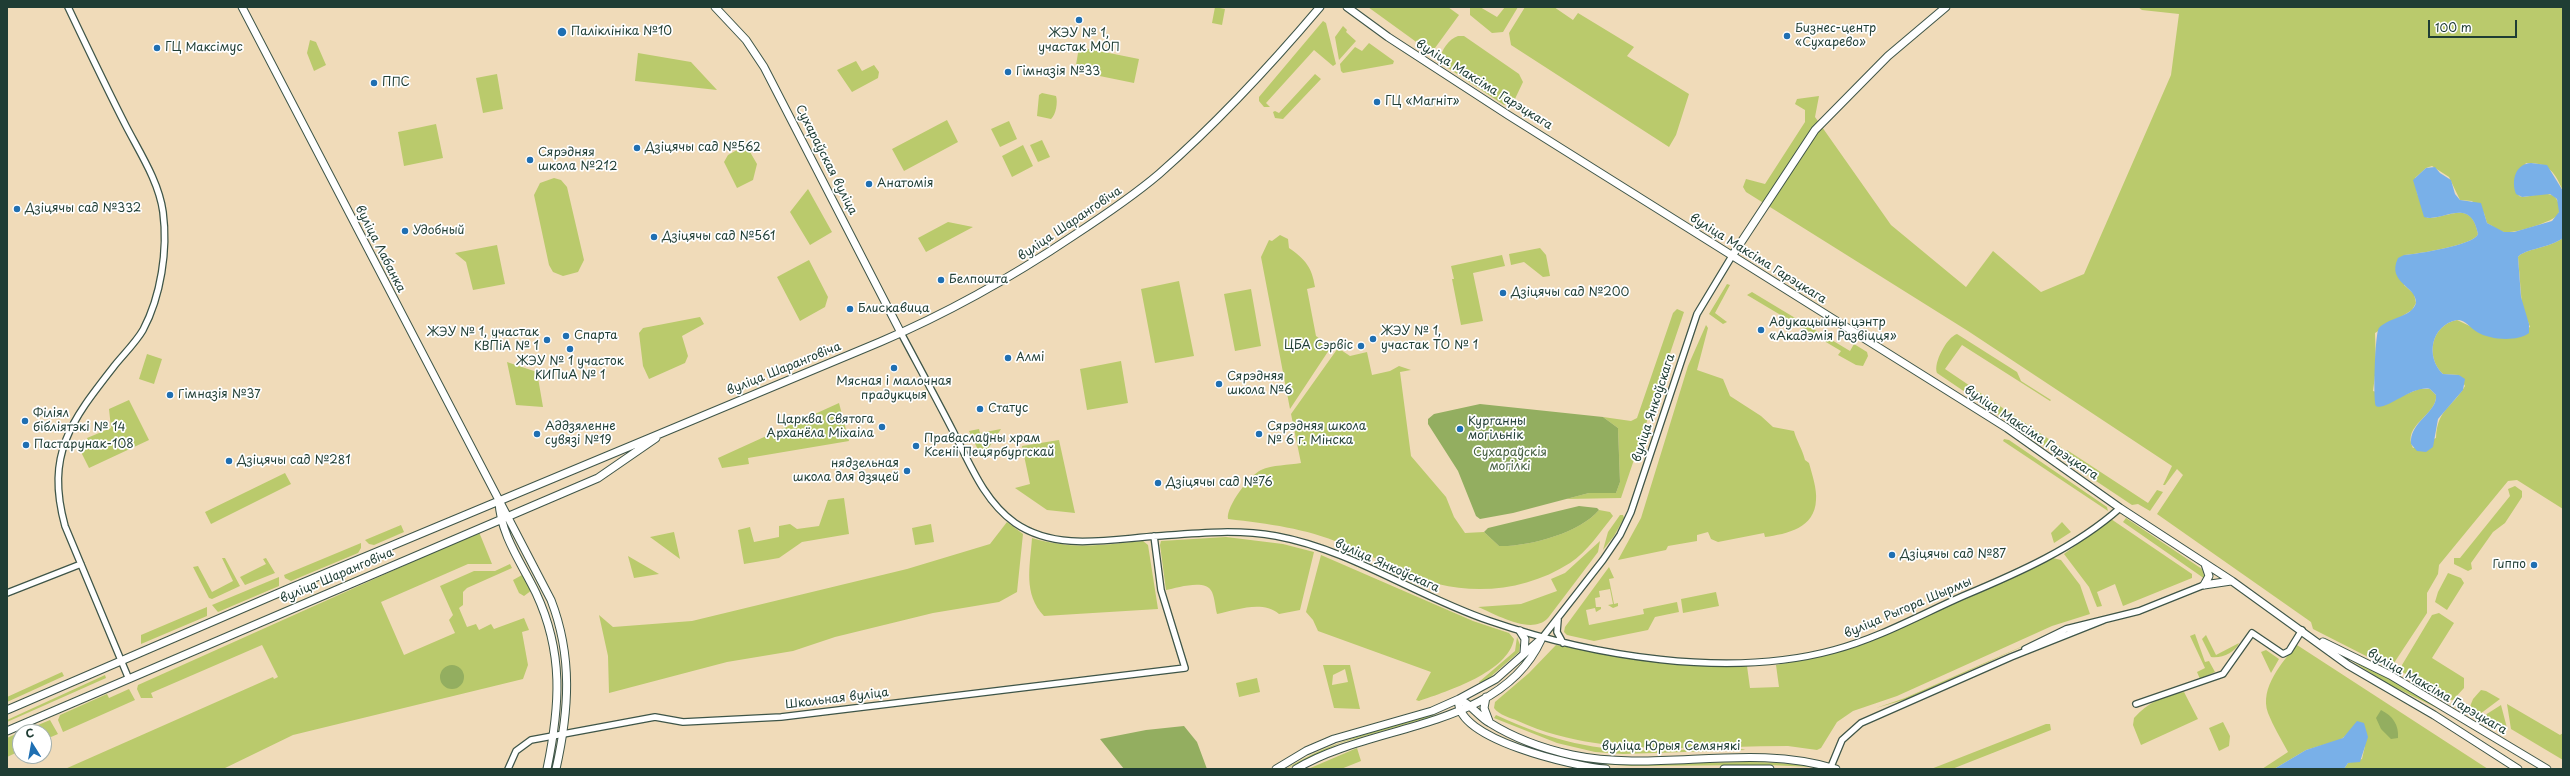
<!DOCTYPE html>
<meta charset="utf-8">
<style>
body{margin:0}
#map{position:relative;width:2570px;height:776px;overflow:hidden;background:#f0dbb9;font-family:"Playpen Sans",sans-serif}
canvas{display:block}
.frame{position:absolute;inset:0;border:8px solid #1f3d34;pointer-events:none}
.north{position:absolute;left:12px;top:724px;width:40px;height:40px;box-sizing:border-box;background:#fff;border:1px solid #a5b1ae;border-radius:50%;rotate:349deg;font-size:11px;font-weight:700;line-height:16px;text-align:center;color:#1f3d34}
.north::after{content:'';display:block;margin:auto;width:14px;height:18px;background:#1f6fb2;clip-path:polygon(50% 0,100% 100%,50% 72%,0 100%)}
.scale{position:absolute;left:2428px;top:20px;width:89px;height:18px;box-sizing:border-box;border:2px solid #1f3d34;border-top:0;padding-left:5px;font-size:12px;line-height:14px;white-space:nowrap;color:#1f3d34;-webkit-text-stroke:3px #fff;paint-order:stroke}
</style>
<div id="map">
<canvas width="2570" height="776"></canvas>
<div class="frame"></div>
<div class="north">С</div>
<div class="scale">100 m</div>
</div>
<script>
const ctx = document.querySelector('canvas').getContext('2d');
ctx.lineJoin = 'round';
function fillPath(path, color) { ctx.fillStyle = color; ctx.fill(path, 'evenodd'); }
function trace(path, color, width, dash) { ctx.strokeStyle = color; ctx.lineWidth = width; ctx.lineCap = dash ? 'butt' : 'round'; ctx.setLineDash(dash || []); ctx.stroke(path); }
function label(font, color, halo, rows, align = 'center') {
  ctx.font = font + ' "Playpen Sans",sans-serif'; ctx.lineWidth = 3.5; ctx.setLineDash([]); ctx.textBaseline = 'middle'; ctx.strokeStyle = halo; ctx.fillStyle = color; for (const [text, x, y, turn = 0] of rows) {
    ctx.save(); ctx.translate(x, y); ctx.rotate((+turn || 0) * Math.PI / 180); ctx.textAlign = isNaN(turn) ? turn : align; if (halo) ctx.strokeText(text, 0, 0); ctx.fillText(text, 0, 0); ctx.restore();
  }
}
fillPath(new Path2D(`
 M 1215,7 L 1225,9 L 1222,25 L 1212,23 Z
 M 1368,7 L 1448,7 L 1459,15 L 1435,48 L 1426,49 Z
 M 1470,7 L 1480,7 L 1497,17 L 1505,7 L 1518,7 L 1503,32 L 1492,33 L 1470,15 Z
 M 1525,7 L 1554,7 L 1573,20 L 1578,13 L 1634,47 L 1627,56 L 1689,94 L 1676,135 L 1669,147 L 1511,45 L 1509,33 Z
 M 2138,7 L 2563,7 L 2563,191 C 2555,172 2548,162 2526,163 L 2514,183 L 2519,196 L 2522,197 C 2533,197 2552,187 2558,202 C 2559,207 2560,211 2558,215 C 2552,222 2514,234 2504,232 C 2498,231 2493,226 2487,223 L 2484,213 L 2472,201 L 2460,200 L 2449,177 L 2432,166 L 2426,168 L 2415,178 L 2417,193 L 2427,218 C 2448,219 2471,198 2478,234 C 2475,245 2417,254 2404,255 L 2404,285 L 2414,294 L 2416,303 L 2412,310 L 2375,333 L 2376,368 L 2373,391 L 2397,398 L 2419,389 L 2430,389 L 2436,395 C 2438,415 2401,425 2413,448 L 2436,438 C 2437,409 2453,407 2465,386 L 2459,375 L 2443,374 C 2425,357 2431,325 2457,320 L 2493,337 L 2509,338 L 2530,327 L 2522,306 L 2518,257 C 2524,249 2550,248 2563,238 L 2563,509 L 2517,480 L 2508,481 L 2439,565 L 2438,574 L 2427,593 L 2427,613 L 2394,663 L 2368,657 L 2313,629 L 2311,622 L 2157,514 L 2183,475 L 2177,469 L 2165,485 L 2163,485 L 2172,466 L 1968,331 L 1746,192 L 1743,187 L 1746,179 L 1765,184 L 1805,122 L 1805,110 L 1795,104 L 1797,99 L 1819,96 L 1815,117 L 1891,225 L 1966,287 L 1993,251 L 2041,292 L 2084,274 L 2171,75 L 2179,14 L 2142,10 Z
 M 1323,21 L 1326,23 L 1336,64 L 1333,66 L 1314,50 L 1266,103 L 1270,107 L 1264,107 L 1259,101 L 1259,97 Z
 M 1343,26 L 1347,30 L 1346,32 L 1356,41 L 1339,60 L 1335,37 Z
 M 1458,36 L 1464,36 L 1519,74 L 1523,82 L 1514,101 L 1504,105 L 1442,64 L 1440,60 C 1441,50 1449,39 1458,36 Z
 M 310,40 L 316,42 L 326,65 L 314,71 L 307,53 Z
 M 1369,43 L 1394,61 L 1393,64 L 1343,73 L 1341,71 L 1340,64 L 1355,47 L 1362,51 Z
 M 1079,47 L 1139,59 L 1134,83 L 1075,71 Z
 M 638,53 L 691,62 L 717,90 L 635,81 Z
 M 856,61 L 862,71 L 874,65 L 879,72 L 878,78 L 852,92 L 837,70 Z
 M 497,74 L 503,109 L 483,113 L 476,78 Z
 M 1315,74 L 1321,79 L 1283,119 L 1275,118 L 1273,112 L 1275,111 L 1279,113 Z
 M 1042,93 L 1056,96 C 1058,102 1056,115 1051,119 L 1037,116 L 1039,95 Z
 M 947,120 L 958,142 L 904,171 L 892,149 Z
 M 1009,121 L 1017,139 L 1000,147 L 991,129 Z
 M 436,124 L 443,158 L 404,166 L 398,132 Z
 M 1042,140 L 1050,157 L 1038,162 L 1030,145 Z
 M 746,145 L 757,164 L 753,180 L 737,188 L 724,162 L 728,155 Z
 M 1023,145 L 1033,166 L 1012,177 L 1002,156 Z
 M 554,178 L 561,180 L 567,187 L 584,260 L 578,272 L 563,276 L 553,272 L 549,265 L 534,195 L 540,183 Z
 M 808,189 L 832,232 L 810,245 L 790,212 Z
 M 948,222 L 973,227 L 926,252 L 918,238 Z
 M 1280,235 L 1288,239 L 1289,248 C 1305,259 1312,267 1315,287 L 1307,289 L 1316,336 L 1331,347 L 1290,409 L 1261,257 L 1269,240 L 1272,241 Z
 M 497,245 L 505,284 L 473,290 L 466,262 L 455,253 Z
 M 1540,248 L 1546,255 L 1550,276 L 1543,277 L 1524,262 L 1511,265 L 1509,254 Z
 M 1502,255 L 1505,266 L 1473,273 L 1483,321 L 1461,325 L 1452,279 L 1454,279 L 1451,266 Z
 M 809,260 L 828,297 L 825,307 L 800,321 L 777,277 Z
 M 1179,281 L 1194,356 L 1155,363 L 1141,289 Z
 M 1727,284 L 1730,285 L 1715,313 L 1727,322 L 1723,324 L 1709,314 Z
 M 1251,289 L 1261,346 L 1235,351 L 1224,294 Z
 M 1752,292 L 1850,351 L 1854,344 L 1867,352 L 1868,356 L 1863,366 L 1856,365 L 1838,355 L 1841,351 L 1747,295 Z
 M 1677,309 L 1684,312 L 1621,498 L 1566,499 L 1589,493 L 1616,493 L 1620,482 L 1618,428 L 1603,417 L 1631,421 L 1637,418 L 1673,313 Z
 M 700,317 L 704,324 L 682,336 L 688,356 L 685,363 L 649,379 L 643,366 L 639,333 L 643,328 Z
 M 1706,325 L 1708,328 L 1697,370 L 1723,379 L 1730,396 L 1761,416 L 1773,427 L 1794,431 C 1797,442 1802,448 1805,460 L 1809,463 C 1812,474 1817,489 1816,500 C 1815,528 1787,534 1765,537 L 1764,533 L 1718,542 L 1711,539 L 1708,532 L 1697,535 L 1697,541 L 1668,546 L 1666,550 L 1618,560 L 1641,518 L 1688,366 Z
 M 1957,334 L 2017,372 L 2021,381 L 2051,400 L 2050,401 L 1962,345 L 1945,369 L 2062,448 L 2059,453 L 2055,453 L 1937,373 C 1933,363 1947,337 1957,334 Z
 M 1338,348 L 1350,356 L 1367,352 L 1372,375 L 1390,371 L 1399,366 L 1411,370 L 1400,372 L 1411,456 L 1446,497 L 1454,517 L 1465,533 L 1484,532 L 1499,546 C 1528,547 1580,533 1599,510 L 1610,512 L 1613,516 C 1600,532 1587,552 1570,563 C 1531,588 1483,595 1438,584 C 1405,576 1375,556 1343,544 C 1304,528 1270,524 1228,519 C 1226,506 1250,475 1261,470 C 1272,465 1289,465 1301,463 L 1291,414 Z
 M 147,354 L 162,359 L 154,384 L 139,379 Z
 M 1121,361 L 1128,403 L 1087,410 L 1080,369 Z
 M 507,362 L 537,372 L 543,407 L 516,405 Z
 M 129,400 L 149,440 L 89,468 L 81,452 L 90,447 L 87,438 L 111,428 L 109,409 Z
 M 839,403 L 849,441 L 748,458 L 749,464 L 722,468 L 718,458 Z
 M 979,429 L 980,433 L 1001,429 L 982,458 L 969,431 Z
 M 2004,439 L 2009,440 L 2107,507 L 2108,511 L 2003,441 Z
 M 1059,440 L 1075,513 L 1047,510 L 1015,488 L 1030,484 L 1022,446 Z
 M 2067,450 L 2148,503 L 2157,490 L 2163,492 L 2150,511 L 2138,504 L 2132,505 L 2063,459 Z
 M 285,473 L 291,484 L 211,524 L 205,512 Z
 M 2515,486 L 2522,491 L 2522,497 L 2505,523 L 2493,532 L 2471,563 L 2472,569 L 2468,571 L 2454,564 L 2454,558 L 2460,558 L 2510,496 L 2508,489 Z
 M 844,498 L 849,534 L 802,542 L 779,558 L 744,564 L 738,530 L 750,527 L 754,542 L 779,537 L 779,526 L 790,524 L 797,529 L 819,526 L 828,500 Z
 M 1620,515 L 1623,515 L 1624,518 L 1614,536 L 1603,550 L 1608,532 Z
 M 2126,518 L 2202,569 L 2205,579 L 2123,522 Z
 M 2111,519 L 2192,574 L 2192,578 L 2123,606 L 2115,584 L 2097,592 L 2102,606 L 2097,607 L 2089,587 L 2064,554 Z
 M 1007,522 L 1023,534 L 1017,592 L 999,602 L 933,613 L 835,637 L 793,651 L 727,662 L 609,693 L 608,656 L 599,615 L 613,627 L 692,621 L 907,569 L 990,544 Z
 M 2062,522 L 2071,532 L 2054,543 L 2051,533 Z
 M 931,524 L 934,542 L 915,545 L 912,528 Z
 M 401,525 L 404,532 L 374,545 L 369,544 L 365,540 Z
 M 479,532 L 492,564 L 468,564 L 381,602 L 404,655 L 455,633 L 449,620 L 453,615 L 440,586 L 474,571 L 495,571 L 510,564 L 512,568 L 467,588 L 463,592 L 463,605 L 459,608 L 467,627 L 476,624 L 479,630 L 491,624 L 494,629 L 524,618 L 529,630 L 522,632 L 528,665 L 523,679 L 293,735 L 223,769 L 65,769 L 273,677 L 274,679 L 278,677 L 262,645 L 151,693 L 153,698 L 141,698 L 137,689 L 138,685 Z
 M 674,532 L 680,559 L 650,537 Z
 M 1226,537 L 1283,544 L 1314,552 L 1300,610 L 1279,614 C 1262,600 1237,610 1217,614 C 1215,607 1215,599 1212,592 C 1206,578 1177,588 1166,590 L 1160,545 L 1161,541 Z
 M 1032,538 C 1071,550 1103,545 1143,541 L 1148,545 L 1158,609 L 1044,616 C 1023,594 1030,567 1032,538 Z
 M 1600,541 L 1598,552 L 1548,618 C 1531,636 1496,614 1478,607 L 1521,604 L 1557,591 L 1551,579 L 1565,573 Z
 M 361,543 L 361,548 L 358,553 L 291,581 L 285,578 L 284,575 Z
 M 1321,555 L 1473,621 L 1509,633 L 1514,639 C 1508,672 1448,691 1419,701 L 1416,700 L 1431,672 L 1318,631 L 1313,620 L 1306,612 Z
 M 628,556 L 659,574 L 634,578 Z
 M 222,558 L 225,558 L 240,586 L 212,599 L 209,598 L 193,567 L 198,566 L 212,592 L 233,581 Z
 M 266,558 L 275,573 L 245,585 L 240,577 L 266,564 L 263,559 Z
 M 2053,558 L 2061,560 L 2080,585 L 2090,614 L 2052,626 L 1897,696 L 1853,711 L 1837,722 L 1821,748 L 1817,750 L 1788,746 C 1699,746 1601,759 1518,721 C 1511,718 1499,715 1494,708 L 1495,702 L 1529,673 L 1556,645 L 1645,661 L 1747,666 L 1750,688 L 1779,687 L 1776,665 L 1832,654 L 1881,637 Z
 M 1609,567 L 1614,578 L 1609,579 L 1614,604 L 1618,603 L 1618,606 L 1613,608 L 1608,605 L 1613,604 L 1610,589 L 1599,591 L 1600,597 L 1595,598 L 1596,607 L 1601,607 L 1601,609 L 1596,612 L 1595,608 L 1586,610 L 1589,625 L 1644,614 L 1643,609 L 1677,602 L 1679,612 L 1655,617 L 1648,630 L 1594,641 L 1567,635 L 1564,632 L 1565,627 Z
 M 2448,573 L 2461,578 L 2464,583 L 2447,610 L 2435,602 L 2438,592 Z
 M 522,575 L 525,575 L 532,590 L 524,596 L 519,593 L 513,580 Z
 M 279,577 L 279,586 L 218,612 L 212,605 Z
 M 1716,592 L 1719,606 L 1683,613 L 1681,599 Z
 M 207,607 L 207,616 L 141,644 L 141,635 Z
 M 2439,613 L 2454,623 L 2432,658 L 2464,678 L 2464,688 L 2453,700 L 2445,699 L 2401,671 L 2402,665 L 2432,615 Z
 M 2195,634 L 2205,662 L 2209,661 L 2215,672 L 2200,679 L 2197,672 L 2205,668 L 2190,636 Z
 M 2206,635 L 2216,655 L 2239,643 C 2236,652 2221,659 2211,657 L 2202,639 Z
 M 1517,637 L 1520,645 L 1519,652 L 1481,685 L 1479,682 L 1515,651 Z
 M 2039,639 L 1907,699 L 1876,708 L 1905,698 Z
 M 2297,645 L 2488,769 L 2344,769 L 2348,763 L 2362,759 L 2365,746 L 2349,733 L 2340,740 L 2306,750 L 2274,769 L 2262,769 L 2288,752 C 2281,739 2273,726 2268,713 C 2259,688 2283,661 2297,645 Z
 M 2266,650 L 2279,659 L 2271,673 L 2261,652 Z
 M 2349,659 L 2396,681 L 2443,711 L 2388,684 Z
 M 1323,665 L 1350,665 L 1360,709 L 1334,708 ZM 1345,669 L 1348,682 L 1332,685 L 1333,675 Z
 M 62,672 L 64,676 L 7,702 L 7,697 Z
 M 105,675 L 106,678 L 7,722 L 7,720 Z
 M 1257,678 L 1260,692 L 1239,697 L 1236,683 Z
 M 129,689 L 135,700 L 63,732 L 58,720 L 60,715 L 107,694 L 109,698 Z
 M 2481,690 L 2486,691 L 2500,699 L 2480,714 L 2477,720 L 2469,709 L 2473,699 Z
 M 2184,692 L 2198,719 L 2141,745 L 2133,725 L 2134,718 C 2148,702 2164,696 2184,692 Z
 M 2507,704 L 2560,735 L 2563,733 L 2563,760 L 2511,729 Z
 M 2501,705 L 2507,728 L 2482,717 Z
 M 1439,713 L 1427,718 L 1340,743 L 1286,769 C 1333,739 1386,729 1439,713 Z
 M 1496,715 C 1564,746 1602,752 1676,750 C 1687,750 1740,746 1745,750 L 1623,754 L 1595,752 L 1557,743 L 1494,718 Z
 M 50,720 L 58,734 L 44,740 L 44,732 L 21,732 Z
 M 2223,722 L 2230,736 L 2229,746 L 2219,751 L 2209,728 Z
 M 2046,724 L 2050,724 L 2051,730 L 1952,769 L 1931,769 Z
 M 1491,729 C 1521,743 1552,757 1585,761 C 1660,772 1737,754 1812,767 L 1768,765 L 1631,766 L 1585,763 L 1534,749 Z
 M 20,732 L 20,751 L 7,757 L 7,738 Z
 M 1357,748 L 1361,761 L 1341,769 L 1308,769 Z`), '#baca6c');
fillPath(new Path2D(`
 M 1480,404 L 1603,417 L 1618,428 L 1620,482 L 1616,493 L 1589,493 L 1513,513 L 1480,519 L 1476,516 L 1458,471 L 1428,424 L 1428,419 L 1434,414 Z
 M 1579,506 L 1597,508 L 1599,510 C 1580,533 1528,547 1499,546 L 1484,532 L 1488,528 Z
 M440 677a12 12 0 1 1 24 0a12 12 0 1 1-24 0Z
 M 2381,710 C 2393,716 2399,725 2398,738 L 2391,739 L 2381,729 L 2376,718 Z
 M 1184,726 L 1197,742 L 1207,769 L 1124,769 L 1100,739 L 1146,730 Z`), '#93ae60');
fillPath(new Path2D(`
 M 2531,163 L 2547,165 L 2563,191 L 2563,238 C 2550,248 2524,249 2518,257 L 2521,297 L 2529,324 L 2529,333 C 2517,342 2490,340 2477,332 C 2470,328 2466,320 2457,320 C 2431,325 2425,357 2443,374 L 2459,375 L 2465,379 L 2463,390 L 2438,419 L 2433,447 L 2426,452 L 2417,451 L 2411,444 C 2409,422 2438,412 2436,395 L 2430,389 C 2412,385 2385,412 2376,406 C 2373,400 2375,332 2379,328 C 2389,317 2411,318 2416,303 C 2417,286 2386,283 2398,258 L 2404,255 C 2417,254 2475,245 2478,234 C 2470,195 2443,223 2424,217 L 2413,180 L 2426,168 L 2435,167 L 2440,173 L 2451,180 L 2455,194 L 2460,200 L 2481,203 L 2487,223 L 2504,232 L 2514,232 L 2552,221 L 2559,212 L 2557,199 L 2550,194 L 2522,197 L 2516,194 C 2511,181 2515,164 2531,163 Z
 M 2357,721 L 2364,723 L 2368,737 L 2360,762 L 2348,763 L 2344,769 L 2274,769 L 2306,750 L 2343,738 Z`), '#79b0e8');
const minor = new Path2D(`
 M 68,7 C 87,47 106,87 126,126 C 140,153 159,182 163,212 C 168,250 161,296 143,330 C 136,342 124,354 115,365 C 72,420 45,453 65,526 L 128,677
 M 901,333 C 918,365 936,398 953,431 C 970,464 984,501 1015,523 C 1057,552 1111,539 1158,536 C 1197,533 1237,529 1276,536 C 1352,550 1418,597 1490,621 C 1592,656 1728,679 1834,650 C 1879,638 1920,615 1963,596 C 2018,573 2075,548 2120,508
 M 7,593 L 81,564
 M 1558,620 L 1557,632 L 1563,643
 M 1542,638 L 1603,560 L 1620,535 L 1631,512 L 1697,314 L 1732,256
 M 2025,649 L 2066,629 L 2139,611 L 2204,585
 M 2136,704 L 2223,674 L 2252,633 L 2283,654 L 2289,651 L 2302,630
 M 508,769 L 516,751 L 531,740 L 655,717 L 683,722 L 781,717 L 1185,668 L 1161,590 L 1154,536
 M 1830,769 L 1842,740 L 1861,723 L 2011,657 L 2104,620`);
const major = new Path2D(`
 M 242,7 L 551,600 C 573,657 569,711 556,769
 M 715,7 L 746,40 L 764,67 L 901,333
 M 1347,7 L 1388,37 L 1508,115 L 2007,428 L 2120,508 L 2232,581 L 2348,665 L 2434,715 L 2518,769
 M 1732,256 L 1815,130 L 1888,56 L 1946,7
 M 499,501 C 500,534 522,564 536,593 C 564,653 560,706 547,769
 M 2204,585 L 2231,581
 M 2204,585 L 2209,576 L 2205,564
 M 1520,631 L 1525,639 L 1524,653
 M 2323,642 L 2390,675 L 2547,769
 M 1486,697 L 1484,708 L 1489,721
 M 7,710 L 288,589 L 880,342 C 948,313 1012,277 1073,236 C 1102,217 1132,197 1159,174 C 1217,123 1270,66 1320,7
 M 7,731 L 598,478 L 656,438
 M 1276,769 L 1306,751 L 1334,739 L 1432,711 L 1459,699 L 1496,679 L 1542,638
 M 1296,769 C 1371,723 1500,730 1541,640
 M 1606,769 C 1577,767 1452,739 1459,699 C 1471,704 1479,717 1490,723 C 1514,738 1545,749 1572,755 C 1658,773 1750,742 1836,769
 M 1724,769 L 1770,769`);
trace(minor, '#3e5548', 8);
trace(major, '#3e5548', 9);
trace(minor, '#fff', 5.5);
trace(major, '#fff', 7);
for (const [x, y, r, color] of [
 [1079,20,4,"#1f6fb2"],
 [562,32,5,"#1f6fb2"],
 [1787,36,4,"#1f6fb2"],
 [157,48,4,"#1f6fb2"],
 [1008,72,4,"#1f6fb2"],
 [374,83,4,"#1f6fb2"],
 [1377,102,4,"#1f6fb2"],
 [637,148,4,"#1f6fb2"],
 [530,160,4,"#1f6fb2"],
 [869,184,4,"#1f6fb2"],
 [17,209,4,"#1f6fb2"],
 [405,231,4,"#1f6fb2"],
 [654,237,4,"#1f6fb2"],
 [941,280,4,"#1f6fb2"],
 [1503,293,4,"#1f6fb2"],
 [850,309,4,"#1f6fb2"],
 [1761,330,4,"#1f6fb2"],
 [566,336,4,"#1f6fb2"],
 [1373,339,4,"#1f6fb2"],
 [547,340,4,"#1f6fb2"],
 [1361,346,4,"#1f6fb2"],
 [570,349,4,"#1f6fb2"],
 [1008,358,4,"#1f6fb2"],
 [894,368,4,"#1f6fb2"],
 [1219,384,4,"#1f6fb2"],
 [170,395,4,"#1f6fb2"],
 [980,409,4,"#1f6fb2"],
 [25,421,4,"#1f6fb2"],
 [882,427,4,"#1f6fb2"],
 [1460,429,4,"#1f6fb2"],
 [537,434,4,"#1f6fb2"],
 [1259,434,4,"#1f6fb2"],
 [26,445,4,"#1f6fb2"],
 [916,446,4,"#1f6fb2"],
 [229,461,4,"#1f6fb2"],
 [907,471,4,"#1f6fb2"],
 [1158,483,4,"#1f6fb2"],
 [1892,555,4,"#1f6fb2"],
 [2534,565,4,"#1f6fb2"]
]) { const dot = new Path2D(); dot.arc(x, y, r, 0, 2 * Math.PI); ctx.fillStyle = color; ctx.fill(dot); trace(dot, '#fff', 1.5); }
label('12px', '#1f3d34', '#fff', [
 ["Бизнес-центр",1795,29],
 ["«Сухарево»",1795,43],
 ["Паліклініка №10",571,32],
 ["ЖЭУ № 1,",1079,34,"center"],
 ["участак МОП",1079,48,"center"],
 ["ГЦ Максімус",165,48],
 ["Гімназія №33",1016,72],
 ["ППС",382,83],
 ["ГЦ «Магніт»",1385,102],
 ["Дзіцячы сад №562",645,148],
 ["Сярэдняя",538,153],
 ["школа №212",538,167],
 ["Анатомія",877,184],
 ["Дзіцячы сад №332",25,209],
 ["Удобный",413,231],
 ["Дзіцячы сад №561",662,237],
 ["Белпошта",949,280],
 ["Дзіцячы сад №200",1511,293],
 ["Блискавица",858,309],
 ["Адукацыйны цэнтр",1769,323],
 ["«Акадэмія Развіцця»",1769,337],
 ["ЖЭУ № 1,",1381,332],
 ["участак ТО № 1",1381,346],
 ["ЖЭУ № 1, участак",539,333,"right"],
 ["КВПіА № 1",539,347,"right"],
 ["Спарта",574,336],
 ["ЦБА Сэрвіс",1353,346,"right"],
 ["Алмі",1016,358],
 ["ЖЭУ № 1 участок",570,362,"center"],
 ["КИПиА № 1",570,376,"center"],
 ["Сярэдняя",1227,377],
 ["школа №6",1227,391],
 ["Мясная і малочная",894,382,"center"],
 ["прадукцыя",894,396,"center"],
 ["Гімназія №37",178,395],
 ["Статус",988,409],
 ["Філіял",33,414],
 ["бібліятэкі № 14",33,428],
 ["Царква Святога",874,420,"right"],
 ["Арханёла Міхаіла",874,434,"right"],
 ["Курганны",1468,422],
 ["могільнік",1468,436],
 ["Аддзяленне",545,427],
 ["сувязі №19",545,441],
 ["Сярэдняя школа",1267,427],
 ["№ 6 г. Мінска",1267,441],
 ["Праваслаўны храм",924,439],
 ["Ксеніі Пецярбургскай",924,453],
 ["Пастарунак-108",34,445],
 ["Дзіцячы сад №281",237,461],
 ["нядзельная",899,464,"right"],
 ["школа для дзяцей",899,478,"right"],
 ["Дзіцячы сад №76",1166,483],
 ["Дзіцячы сад №87",1900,555],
 ["Гиппо",2526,565,"right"]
], 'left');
label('12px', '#1f3d34', '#fff', [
 ["вуліца Максіма Гарэцкага",1484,85,32],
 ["Сухараўская вуліца",826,160,63],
 ["вуліца Шаранговіча",1070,224,-34],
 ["вуліца Лабанка",380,249,63],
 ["вуліца Максіма Гарэцкага",1758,259,32],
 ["вуліца Шаранговіча",784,369,-22],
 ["вуліца Янкоўскага",1654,408,-72],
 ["вуліца Максіма Гарэцкага",2031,433,34],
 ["вуліца Янкоўскага",1387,566,24],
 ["вуліца Шаранговіча",337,576,-23],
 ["вуліца Рыгора Шырмы",1908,608,-23],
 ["вуліца Максіма Гарэцкага",2437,692,30],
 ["Школьная вуліца",837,699,-7],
 ["вуліца Юрыя Семянякі",1671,747]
]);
label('12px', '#466042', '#fff', [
 ["Сухараўскія",1510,453],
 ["могілкі",1510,467]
]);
</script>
